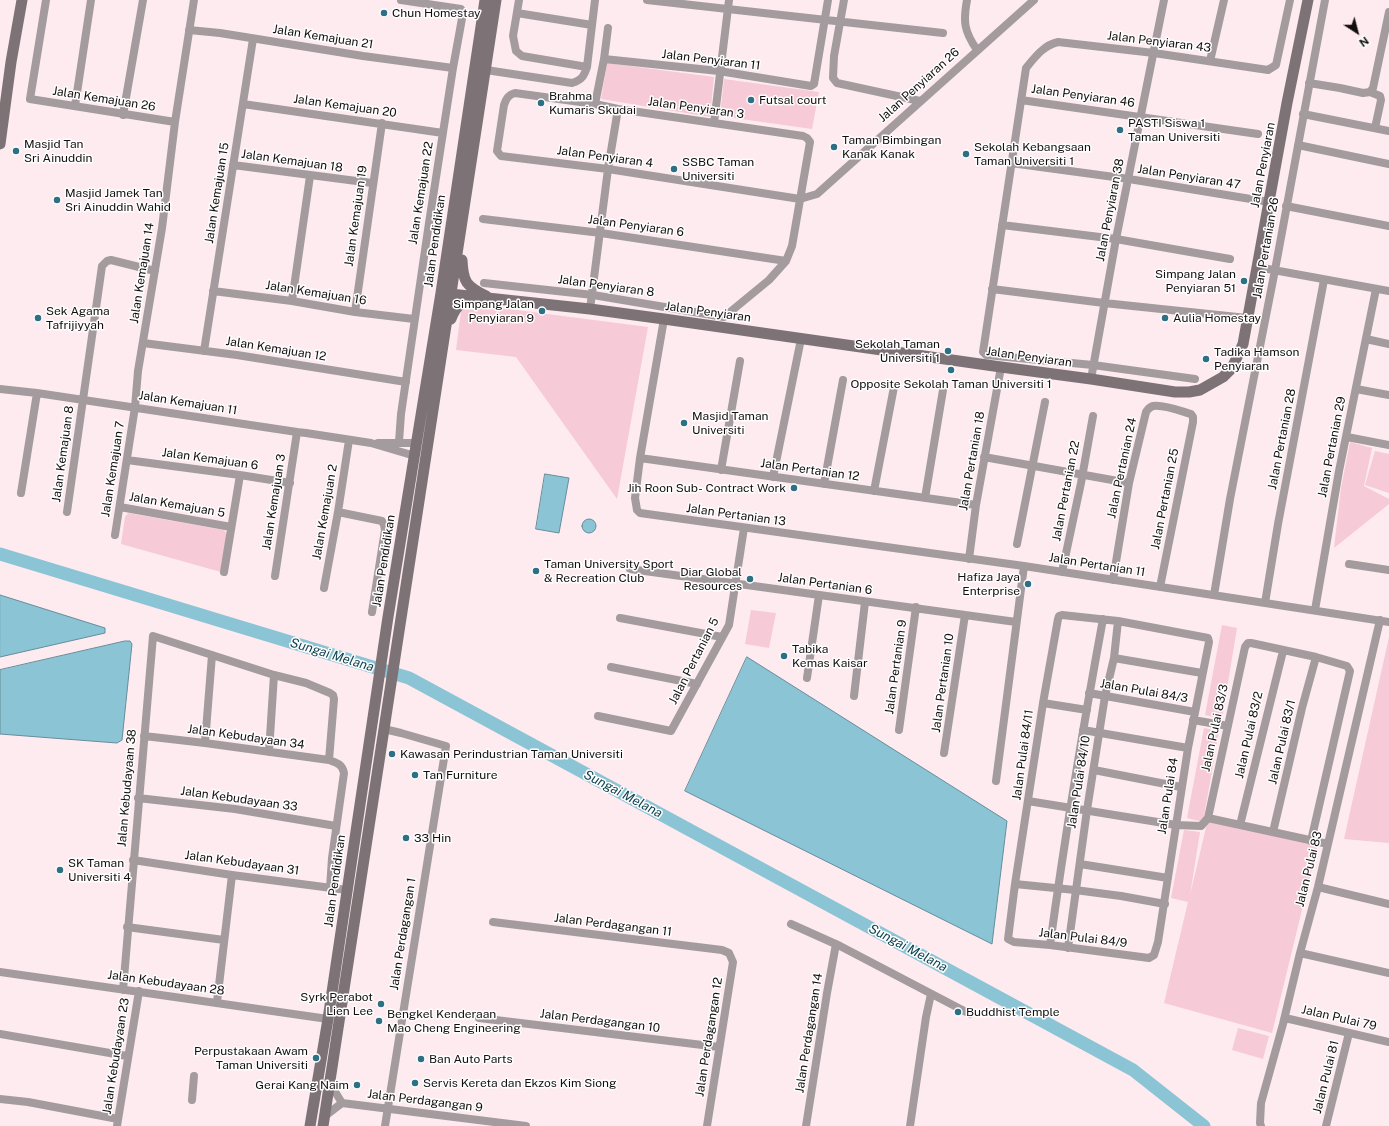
<!DOCTYPE html>
<style>
body{margin:0}
#map{position:relative;width:1389px;height:1126px;overflow:hidden;background:#fdebf0;font-family:"Public Sans",sans-serif}
canvas{display:block}
.north{position:absolute;left:1337px;top:12px;width:40px;height:40px;-webkit-text-stroke:3px #fefefe;paint-order:stroke;rotate:144deg;font-size:11px;font-weight:700;line-height:16px;text-align:center;color:#130e0f}
.north::after{content:'';display:block;margin:auto;width:14px;height:18px;background:#130e0f;clip-path:polygon(50% 0,100% 100%,50% 72%,0 100%)}
</style>
<div id="map">
<canvas width="1389" height="1126"></canvas>
<div class="north">N</div>
</div>
<script>
const ctx = document.querySelector('canvas').getContext('2d');
ctx.lineJoin = 'round';
function fillPath(path, color) { ctx.fillStyle = color; ctx.fill(path, 'evenodd'); }
function trace(path, color, width, dash) { ctx.strokeStyle = color; ctx.lineWidth = width; ctx.lineCap = dash ? 'butt' : 'round'; ctx.setLineDash(dash || []); ctx.stroke(path); }
function label(font, color, halo, rows, align = 'center') {
  ctx.font = font + ' "Public Sans",sans-serif'; ctx.lineWidth = 3; ctx.setLineDash([]); ctx.textBaseline = 'middle'; ctx.strokeStyle = halo; ctx.fillStyle = color; for (const [text, x, y, turn = 0] of rows) {
    ctx.save(); ctx.translate(x, y); ctx.rotate((+turn || 0) * Math.PI / 180); ctx.textAlign = isNaN(turn) ? turn : align; if (halo) ctx.strokeText(text, 0, 0); ctx.fillText(text, 0, 0); ctx.restore();
  }
}
fillPath(new Path2D(`
 M 607,63 L 714,77 L 710,117 L 601,99 Z
 M 724,79 L 819,92 L 812,129 L 720,116 Z
 M 462,303 L 648,327 L 617,499 L 516,357 L 456,350 Z
 M 1350,442 L 1372,448 L 1364,486 L 1389,499 L 1389,504 L 1334,548 L 1341,488 Z
 M 1375,451 L 1389,454 L 1389,493 L 1365,485 Z
 M 128,513 L 224,530 L 227,534 L 221,572 L 121,544 L 125,517 Z
 M 751,610 L 776,613 L 769,648 L 745,644 Z
 M 1222,625 L 1237,628 L 1222,719 L 1205,715 Z
 M 1389,637 L 1389,843 L 1344,839 Z
 M 1204,728 L 1219,731 L 1203,822 L 1187,818 Z
 M 1208,819 L 1318,844 L 1272,1033 L 1164,1003 L 1188,902 L 1171,898 L 1184,830 L 1200,832 L 1190,895 Z
 M 1238,1028 L 1269,1036 L 1263,1059 L 1232,1050 Z`), '#f6cad7');
const water = new Path2D(`
 M 545,474 L 569,478 L 559,533 L 536,529 Z
 M582 526a7 7 0 1 1 14 0a7 7 0 1 1-14 0Z
 M 0,595 L 105,628 L 105,633 L 0,657 Z
 M 125,641 L 130,641 L 132,644 L 122,740 L 117,743 L 0,734 L 0,670 Z
 M 747,657 L 1007,821 L 992,944 L 685,791 Z`);
fillPath(water, '#8ac4d5');
trace(water, '#668d9a', 1);
trace(new Path2D(`
 M 0,554 L 409,678 L 1133,1070 L 1204,1126`), '#8ac4d5', 13);
trace(new Path2D(`
 M 46,0 L 30,99 L 175,122
 M 519,0 L 513,36 L 516,51 L 522,56 L 587,67
 M 647,0 L 943,33
 M 844,0 L 834,56 L 833,78 L 837,83 L 920,101
 M 967,0 C 963,22 964,31 977,50
 M 517,13 L 592,25
 M 189,30 L 220,33 L 363,56 L 453,68
 M 604,59 L 719,71 L 811,86 L 814,84 L 828,0
 M 1210,61 L 1224,0
 M 486,70 L 572,83 C 582,80 584,76 587,67 L 595,0
 M 1309,83 L 1340,88 L 1363,93 L 1370,92 L 1380,96 L 1381,100 L 1375,128
 M 1370,92 L 1373,88 L 1389,12
 M 1021,100 L 1258,134
 M 243,104 L 443,133
 M 595,104 L 604,59 L 608,28
 M 75,106 L 91,0
 M 1303,114 L 1389,131
 M 123,115 L 143,0
 M 714,123 L 729,0
 M 1298,145 L 1389,164
 M 1011,163 L 1129,179 L 1269,202
 M 233,165 L 372,183
 M 1286,206 L 1389,226
 M 483,219 L 601,233 L 786,261
 M 1002,225 L 1116,239 L 1230,259
 M 1257,267 L 1389,291
 M 484,283 L 593,295 L 724,317 L 769,280 L 786,261 L 792,246 L 810,142 L 807,138 L 803,136 L 618,109 L 595,104 L 515,93 C 508,95 506,99 504,105 L 497,151 L 501,156 L 608,169 L 800,199 L 817,194 L 1034,0
 M 992,289 L 1104,303 L 1247,318
 M 213,291 L 292,301 L 355,312 L 414,319
 M 292,301 L 310,176
 M 590,309 L 608,169 L 618,109
 M 355,312 L 382,123
 M 664,319 L 640,458 L 635,498 L 637,510 L 640,513 L 1024,566 L 1389,622
 M 1366,339 L 1389,344
 M 143,343 L 237,355 L 406,382
 M 204,351 L 253,39
 M 1091,379 L 1116,239 L 1164,0
 M 1195,379 L 1093,365 L 986,355 L 983,352 L 1026,68 C 1035,57 1044,45 1058,42 L 1154,53 L 1268,70 L 1276,65 L 1290,0
 M 0,389 L 37,393 L 297,432 L 306,433 L 371,443 L 415,456
 M 1356,389 L 1389,395
 M 1347,437 L 1389,445
 M 399,442 L 401,414 L 429,223 L 453,68 L 463,13 L 461,9 L 401,0
 M 378,443 L 417,443
 M 984,457 L 1129,483
 M 640,458 L 976,505
 M 127,460 L 240,475 L 290,483
 M 721,470 L 740,361
 M 773,477 L 801,339
 M 824,484 L 843,380
 M 874,491 L 894,387
 M 21,493 L 37,393
 M 925,498 L 943,390
 M 120,507 L 231,527
 M 67,512 L 102,266 L 107,261 L 111,260 L 155,271
 M 338,512 L 382,521 L 384,525 L 385,530 L 372,612
 M 115,535 L 135,407 L 138,371 L 162,228 L 175,122 L 194,0
 M 1017,544 L 1045,402
 M 969,559 L 976,505 L 1001,367
 M 1349,564 L 1389,570
 M 630,569 L 1016,622
 M 224,572 L 240,475
 M 1062,572 L 1081,483 L 1093,416
 M 275,576 L 297,432
 M 1113,580 L 1129,483 L 1146,412 C 1148,409 1149,407 1153,406 C 1163,404 1181,411 1191,414 L 1193,417 L 1193,422 L 1160,587
 M 324,588 L 338,512 L 349,440
 M 1214,595 L 1230,499 L 1275,270 L 1325,0
 M 1265,603 L 1278,524 L 1324,280
 M 1315,610 L 1339,471 L 1376,289
 M 1062,615 L 1118,621 L 1208,638 L 1209,642 L 1188,748 L 1158,942 L 1154,955 L 1149,958 L 1050,945 L 1014,942 L 1008,939 L 1015,884 L 1043,703 L 1058,619 L 1059,616 Z
 M 620,618 L 722,637
 M 1114,658 L 1202,673
 M 611,667 L 697,684
 M 807,678 L 819,595
 M 1089,693 L 1195,712
 M 854,696 L 865,602
 M 1043,703 L 1087,710
 M 598,716 L 671,731 L 729,625 L 744,528
 M 1193,720 L 1228,726
 M 384,729 L 401,733 L 446,746 L 385,1126
 M 899,730 L 916,607
 M 1083,730 L 1188,748
 M 144,736 L 205,743 L 329,760 C 337,763 342,764 344,773 L 332,858 L 330,888
 M 205,743 L 212,655
 M 269,752 L 274,675
 M 944,753 L 965,615
 M 1094,770 L 1181,787
 M 996,781 L 1024,566
 M 138,798 L 235,809 L 336,826
 M 1028,801 L 1176,825 L 1201,826 L 1208,818 L 1245,647 L 1248,643 L 1251,643 L 1316,657 L 1347,666 L 1350,671 L 1311,841
 M 1208,818 L 1328,844
 M 1240,825 L 1283,651
 M 1273,832 L 1302,708 L 1316,657
 M 133,860 L 232,875 L 347,890
 M 1080,864 L 1168,878
 M 1015,884 L 1075,890 L 1121,896 L 1165,904
 M 1318,887 L 1389,904
 M 493,922 L 722,950 L 729,953 L 733,962 L 707,1126
 M 791,924 L 840,946 L 970,1014
 M 127,927 L 224,940
 M 1050,945 C 1065,836 1083,727 1103,619
 M 1068,948 L 1087,810 L 1105,696 L 1114,658 L 1118,621
 M 1300,953 L 1389,973
 M 0,972 L 328,1019
 M 123,990 L 153,636 L 274,675 L 306,683 L 330,693 L 333,695 L 334,699 L 329,760
 M 217,1002 L 232,875
 M 479,1018 L 719,1047
 M 1285,1018 L 1389,1042
 M 0,1034 L 127,1056
 M 331,1082 L 334,1090 L 342,1103
 M 0,1099 L 28,1102 L 118,1119
 M 192,1100 L 194,1076
 M 325,1116 L 342,1103 L 526,1126
 M 117,1126 L 139,991
 M 806,1126 L 827,993 L 836,944
 M 910,1126 L 926,1017 L 931,994
 M 1261,1126 L 1260,1123 L 1261,1103 L 1283,1024 L 1300,953 L 1318,887 L 1380,620
 M 1326,1126 L 1349,1033`), '#a39b9d', 8);
trace(new Path2D(`
 M 0,144 L 11,62 L 22,0
 M 462,260 C 463,282 466,286 486,296
 M 441,293 L 590,309 L 664,319 L 1001,367 L 1091,379 L 1175,392 L 1189,392 L 1200,390 L 1223,377 L 1232,368 L 1243,344 L 1287,103 L 1308,0
 M 451,319 C 456,305 462,301 476,300
 M 310,1126 L 328,1019 L 388,617 L 441,293 L 485,0
 M 323,1126 L 496,0`), '#7d7376', 11);
for (const [x, y, r, color] of [
 [384,13,4,"#2e7083"],
 [751,100,4,"#2e7083"],
 [541,103,4,"#2e7083"],
 [1120,130,4,"#2e7083"],
 [834,147,4,"#2e7083"],
 [16,151,4,"#2e7083"],
 [966,154,4,"#2e7083"],
 [674,169,4,"#2e7083"],
 [57,200,4,"#2e7083"],
 [1244,281,4,"#2e7083"],
 [542,311,4,"#2e7083"],
 [38,318,4,"#2e7083"],
 [1165,318,4,"#2e7083"],
 [948,351,4,"#2e7083"],
 [1206,359,4,"#2e7083"],
 [951,370,4,"#2e7083"],
 [684,423,4,"#2e7083"],
 [794,488,4,"#2e7083"],
 [536,571,4,"#2e7083"],
 [750,579,4,"#2e7083"],
 [1028,584,4,"#2e7083"],
 [784,656,4,"#2e7083"],
 [392,754,4,"#2e7083"],
 [415,775,4,"#2e7083"],
 [406,838,4,"#2e7083"],
 [60,870,4,"#2e7083"],
 [381,1004,4,"#2e7083"],
 [958,1012,4,"#2e7083"],
 [379,1021,4,"#2e7083"],
 [316,1058,4,"#2e7083"],
 [421,1059,4,"#2e7083"],
 [415,1083,4,"#2e7083"],
 [357,1085,4,"#2e7083"]
]) { const dot = new Path2D(); dot.arc(x, y, r, 0, 2 * Math.PI); ctx.fillStyle = color; ctx.fill(dot); trace(dot, '#fefefe', 1.5); }
label('12px', '#130e0f', '#fefefe', [
 ["Chun Homestay",392,13],
 ["Brahma",549,96],
 ["Kumaris Skudai",549,110],
 ["Futsal court",759,100],
 ["PASTI Siswa 1",1128,123],
 ["Taman Universiti",1128,137],
 ["Taman Bimbingan",842,140],
 ["Kanak Kanak",842,154],
 ["Masjid Tan",24,144],
 ["Sri Ainuddin",24,158],
 ["Sekolah Kebangsaan",974,147],
 ["Taman Universiti 1",974,161],
 ["SSBC Taman",682,162],
 ["Universiti",682,176],
 ["Masjid Jamek Tan",65,193],
 ["Sri Ainuddin Wahid",65,207],
 ["Simpang Jalan",1236,274,"right"],
 ["Penyiaran 51",1236,288,"right"],
 ["Simpang Jalan",534,304,"right"],
 ["Penyiaran 9",534,318,"right"],
 ["Sek Agama",46,311],
 ["Tafrijiyyah",46,325],
 ["Aulia Homestay",1173,318],
 ["Sekolah Taman",940,344,"right"],
 ["Universiti 1",940,358,"right"],
 ["Tadika Hamson",1214,352],
 ["Penyiaran",1214,366],
 ["Opposite Sekolah Taman Universiti 1",951,384,"center"],
 ["Masjid Taman",692,416],
 ["Universiti",692,430],
 ["Jih Roon Sub- Contract Work",786,488,"right"],
 ["Taman University Sport",544,564],
 ["& Recreation Club",544,578],
 ["Diar Global",742,572,"right"],
 ["Resources",742,586,"right"],
 ["Hafiza Jaya",1020,577,"right"],
 ["Enterprise",1020,591,"right"],
 ["Tabika",792,649],
 ["Kemas Kaisar",792,663],
 ["Kawasan Perindustrian Taman Universiti",400,754],
 ["Tan Furniture",423,775],
 ["33 Hin",414,838],
 ["SK Taman",68,863],
 ["Universiti 4",68,877],
 ["Syrk Perabot",373,997,"right"],
 ["Lien Lee",373,1011,"right"],
 ["Buddhist Temple",966,1012],
 ["Bengkel Kenderaan",387,1014],
 ["Mao Cheng Engineering",387,1028],
 ["Perpustakaan Awam",308,1051,"right"],
 ["Taman Universiti",308,1065,"right"],
 ["Ban Auto Parts",429,1059],
 ["Servis Kereta dan Ekzos Kim Siong",423,1083],
 ["Gerai Kang Naim",349,1085,"right"]
], 'left');
label('12px', '#130e0f', '#fefefe', [
 ["Jalan Kemajuan 21",323,37,9],
 ["Jalan Penyiaran 43",1159,42,7],
 ["Jalan Penyiaran 11",711,60,7],
 ["Jalan Penyiaran 26",919,85,-42],
 ["Jalan Penyiaran 46",1083,96,8],
 ["Jalan Kemajuan 26",104,99,9],
 ["Jalan Kemajuan 20",345,106,8],
 ["Jalan Penyiaran 3",696,108,8],
 ["Jalan Penyiaran 4",605,157,8],
 ["Jalan Kemajuan 18",292,161,8],
 ["Jalan Penyiaran",1263,165,-79],
 ["Jalan Penyiaran 47",1189,177,9],
 ["Jalan Kemajuan 15",217,193,-81],
 ["Jalan Kemajuan 22",421,193,-81],
 ["Jalan Penyiaran 38",1110,210,-79],
 ["Jalan Kemajuan 19",356,216,-82],
 ["Jalan Penyiaran 6",636,226,8],
 ["Jalan Pendidikan",435,241,-82],
 ["Jalan Pertanian 26",1266,248,-80],
 ["Jalan Kemajuan 14",142,273,-81],
 ["Jalan Penyiaran 8",606,286,8],
 ["Jalan Kemajuan 16",316,293,9],
 ["Jalan Penyiaran",708,312,8],
 ["Jalan Kemajuan 12",276,349,9],
 ["Jalan Penyiaran",1029,357,8],
 ["Jalan Kemajuan 11",188,403,9],
 ["Jalan Pertanian 28",1282,439,-79],
 ["Jalan Pertanian 29",1332,447,-79],
 ["Jalan Kemajuan 8",63,454,-82],
 ["Jalan Kemajuan 6",210,459,8],
 ["Jalan Pertanian 18",972,461,-80],
 ["Jalan Pertanian 24",1122,468,-78],
 ["Jalan Kemajuan 7",113,469,-81],
 ["Jalan Pertanian 12",810,470,8],
 ["Jalan Pertanian 22",1066,491,-79],
 ["Jalan Pertanian 25",1165,499,-79],
 ["Jalan Kemajuan 3",274,502,-81],
 ["Jalan Kemajuan 5",177,505,10],
 ["Jalan Kemajuan 2",325,512,-80],
 ["Jalan Pertanian 13",736,515,8],
 ["Jalan Pendidikan",384,561,-81],
 ["Jalan Pertanian 11",1097,565,9],
 ["Jalan Pertanian 6",825,584,8],
 ["Jalan Pertanian 5",694,661,-63],
 ["Jalan Pertanian 9",896,667,-82],
 ["Jalan Pertanian 10",943,683,-82],
 ["Jalan Pulai 84/3",1144,691,10],
 ["Jalan Pulai 83/3",1215,728,-78],
 ["Jalan Pulai 83/2",1249,735,-77],
 ["Jalan Kebudayaan 34",246,737,8],
 ["Jalan Pulai 83/1",1282,742,-77],
 ["Jalan Pulai 84/11",1023,755,-82],
 ["Jalan Pulai 84/10",1079,782,-81],
 ["Jalan Kebudayaan 38",127,788,-85],
 ["Jalan Pulai 84",1168,796,-81],
 ["Jalan Kebudayaan 33",239,799,8],
 ["Jalan Kebudayaan 31",242,863,8],
 ["Jalan Pulai 83",1309,869,-76],
 ["Jalan Pendidikan",335,881,-82],
 ["Jalan Perdagangan 11",613,925,7],
 ["Jalan Perdagangan 1",403,934,-81],
 ["Jalan Pulai 84/9",1083,938,7],
 ["Jalan Kebudayaan 28",166,983,8],
 ["Jalan Pulai 79",1339,1018,13],
 ["Jalan Perdagangan 10",600,1021,7],
 ["Jalan Perdagangan 14",809,1033,-81],
 ["Jalan Perdagangan 12",709,1037,-81],
 ["Jalan Kebudayaan 23",116,1056,-81],
 ["Jalan Pulai 81",1326,1077,-76],
 ["Jalan Perdagangan 9",425,1101,7]
]);
label('italic 13px', '#114452', '#fefefe', [
 ["Sungai Melana",332,655,17],
 ["Sungai Melana",623,794,28],
 ["Sungai Melana",908,948,28]
]);
</script>
